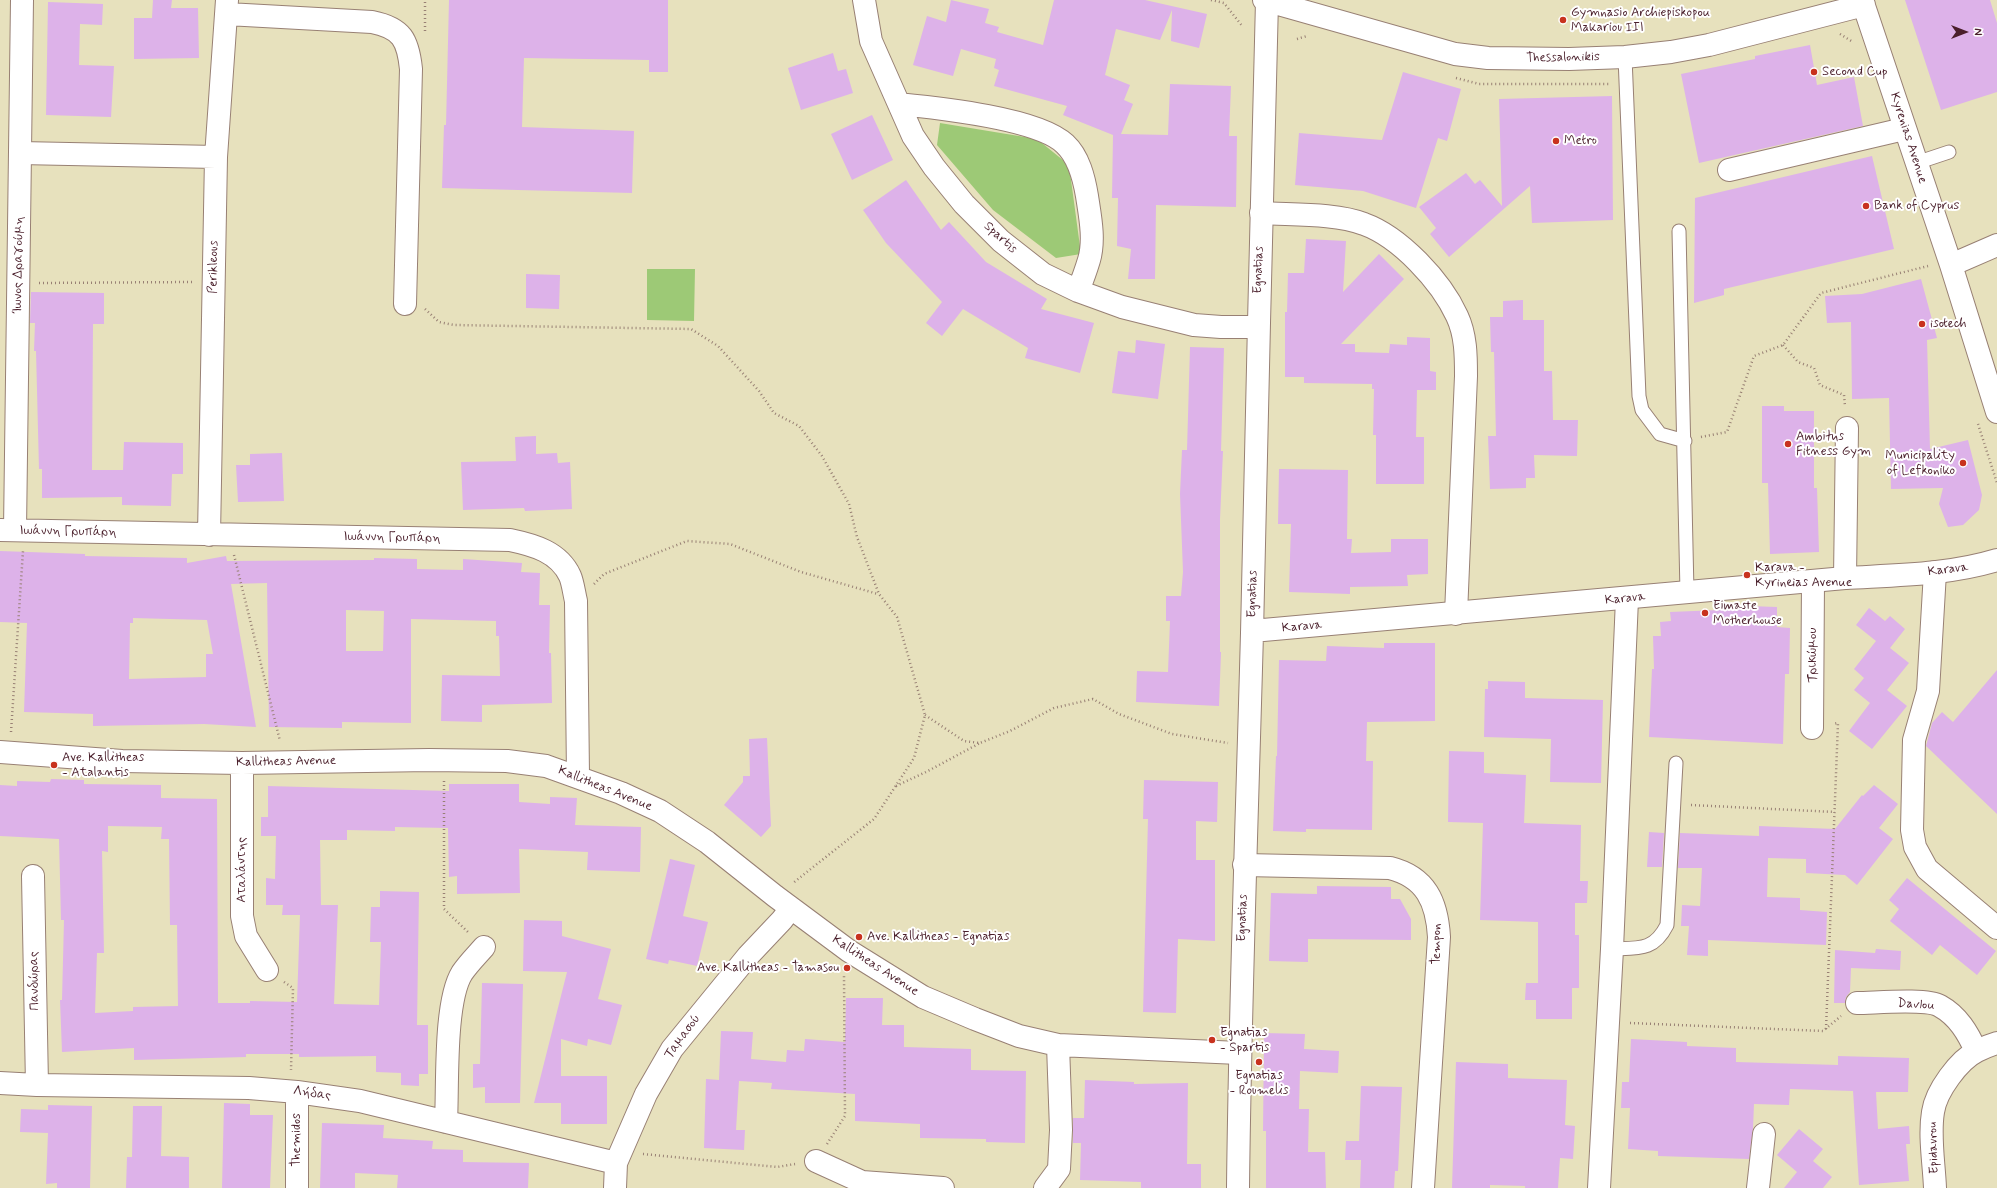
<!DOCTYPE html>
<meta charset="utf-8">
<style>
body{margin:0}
#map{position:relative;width:1997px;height:1188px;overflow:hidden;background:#e7e1bd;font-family:Mynerve,sans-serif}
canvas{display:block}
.north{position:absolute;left:1945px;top:12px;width:40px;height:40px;-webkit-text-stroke:3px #fff;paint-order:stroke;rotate:90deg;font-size:11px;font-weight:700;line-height:16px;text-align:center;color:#4a1f2b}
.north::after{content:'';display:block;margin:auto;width:14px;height:18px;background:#4a1f2b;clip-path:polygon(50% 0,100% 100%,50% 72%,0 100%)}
</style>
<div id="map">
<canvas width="1997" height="1188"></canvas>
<div class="north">N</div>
</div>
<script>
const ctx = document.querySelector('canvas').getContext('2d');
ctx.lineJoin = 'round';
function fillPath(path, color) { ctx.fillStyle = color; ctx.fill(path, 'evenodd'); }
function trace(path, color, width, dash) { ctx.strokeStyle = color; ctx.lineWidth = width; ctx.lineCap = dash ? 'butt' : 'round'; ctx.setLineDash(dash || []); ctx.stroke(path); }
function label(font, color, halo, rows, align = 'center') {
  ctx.font = font + ' Mynerve,sans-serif'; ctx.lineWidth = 4; ctx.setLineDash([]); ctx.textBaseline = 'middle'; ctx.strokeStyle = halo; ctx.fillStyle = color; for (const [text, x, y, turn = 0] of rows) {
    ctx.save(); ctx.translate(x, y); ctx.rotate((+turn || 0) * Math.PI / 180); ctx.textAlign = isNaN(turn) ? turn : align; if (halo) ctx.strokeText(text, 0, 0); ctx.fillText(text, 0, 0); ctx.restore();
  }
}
fillPath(new Path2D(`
 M 940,123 L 1037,139 L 1069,165 L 1081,254 L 1056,258 L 993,210 L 937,145 Z
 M 647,269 L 695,269 L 694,321 L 647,320 Z`), '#9dc976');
fillPath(new Path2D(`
 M 153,0 L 172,0 L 171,8 L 198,8 L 199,58 L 134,59 L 134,18 L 152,18 Z
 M 449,0 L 668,0 L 668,72 L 649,72 L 649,60 L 524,58 L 522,127 L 634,131 L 632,193 L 442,188 L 444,125 L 446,125 Z
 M 951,0 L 989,9 L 985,23 L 999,27 L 997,32 L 1043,45 L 1054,0 L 1145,0 L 1207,14 L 1199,48 L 1171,41 L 1172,10 L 1160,40 L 1116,29 L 1105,75 L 1130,85 L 1124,100 L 1133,104 L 1121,134 L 1168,135 L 1170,84 L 1231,86 L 1229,136 L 1237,136 L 1236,207 L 1156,205 L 1155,279 L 1128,279 L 1131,249 L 1117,246 L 1118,198 L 1112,198 L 1113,135 L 1063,115 L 1067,106 L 994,86 L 999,70 L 994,68 L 996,59 L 961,49 L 953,76 L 913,65 L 927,16 L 946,22 Z
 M 1905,0 L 1990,0 L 1997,23 L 1997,92 L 1941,110 Z
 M 48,2 L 103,4 L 102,25 L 80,24 L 79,65 L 114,66 L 111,117 L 46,115 Z
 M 1810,45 L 1817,85 L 1854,77 L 1863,126 L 1699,163 L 1681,74 L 1755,59 L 1755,56 Z
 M 833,53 L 838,71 L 846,69 L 853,93 L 801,110 L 788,68 Z
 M 1403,72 L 1461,89 L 1447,141 L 1438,138 L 1416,208 L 1363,191 L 1295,185 L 1299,133 L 1382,140 Z
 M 1612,96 L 1613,220 L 1532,223 L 1530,186 L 1449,257 L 1430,234 L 1436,228 L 1419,207 L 1466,173 L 1475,184 L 1480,180 L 1502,206 L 1499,99 Z
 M 872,115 L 893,160 L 852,180 L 831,134 Z
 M 1872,156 L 1894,249 L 1724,289 L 1724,295 L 1694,303 L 1695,198 Z
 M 906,180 L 941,230 L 949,222 L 986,262 L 1047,299 L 1041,309 L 1094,323 L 1080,373 L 1025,358 L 1028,348 L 963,309 L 942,336 L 926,323 L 942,302 L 886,243 L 863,210 Z
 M 1306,239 L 1346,241 L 1343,292 L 1379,254 L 1404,279 L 1341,344 L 1355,344 L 1355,352 L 1389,353 L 1390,344 L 1407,345 L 1407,337 L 1430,338 L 1430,371 L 1436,372 L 1436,390 L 1417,390 L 1416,437 L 1424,437 L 1424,484 L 1376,484 L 1376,435 L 1373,435 L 1374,389 L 1372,389 L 1372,384 L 1304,383 L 1304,377 L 1285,377 L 1285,312 L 1287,312 L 1288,273 L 1304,273 Z
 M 526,274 L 560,275 L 559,309 L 526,308 Z
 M 1921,279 L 1937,338 L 1927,340 L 1930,449 L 1968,440 L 1982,495 L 1979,510 L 1963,525 L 1948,527 L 1939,504 L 1943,488 L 1891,489 L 1889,398 L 1852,399 L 1851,322 L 1827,323 L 1825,296 L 1862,294 Z
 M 31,292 L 104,293 L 104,324 L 93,324 L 92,470 L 123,470 L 124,442 L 183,443 L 183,474 L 172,474 L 171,506 L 122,505 L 122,497 L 42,498 L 42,469 L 39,469 L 36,351 L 34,351 L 35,323 L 30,323 Z
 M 1523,300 L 1523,320 L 1544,320 L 1544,371 L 1552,371 L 1553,420 L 1578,420 L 1577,456 L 1534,455 L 1535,478 L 1526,478 L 1526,488 L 1490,489 L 1488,436 L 1496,436 L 1494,352 L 1491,352 L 1490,317 L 1503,317 L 1503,301 Z
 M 1136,340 L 1165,344 L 1158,399 L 1112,393 L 1118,351 L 1135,353 Z
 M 1190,347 L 1224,348 L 1221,451 L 1223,451 L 1220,519 L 1220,652 L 1221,652 L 1219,706 L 1136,702 L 1137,671 L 1168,672 L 1170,621 L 1166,621 L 1166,596 L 1181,596 L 1183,572 L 1180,494 L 1182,450 L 1187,450 Z
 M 1762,406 L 1784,406 L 1784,411 L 1814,411 L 1814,488 L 1817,488 L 1819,552 L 1770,554 L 1768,483 L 1762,483 Z
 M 536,436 L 536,454 L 557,453 L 558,463 L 570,462 L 572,509 L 525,511 L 524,508 L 463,510 L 461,462 L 516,461 L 515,437 Z
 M 282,453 L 284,501 L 238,502 L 236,465 L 250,465 L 250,454 Z
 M 1279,469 L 1348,470 L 1347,539 L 1352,539 L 1351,553 L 1391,552 L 1391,539 L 1428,539 L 1428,574 L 1407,575 L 1408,586 L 1350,587 L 1350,594 L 1289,592 L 1291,524 L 1278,524 Z
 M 0,551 L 85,554 L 85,556 L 187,558 L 187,563 L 226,556 L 227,561 L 374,560 L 374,558 L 417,559 L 417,569 L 463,570 L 463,559 L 522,563 L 521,572 L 540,573 L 539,605 L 550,605 L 549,653 L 551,653 L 552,703 L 482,705 L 482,722 L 441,721 L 442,675 L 500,676 L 499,636 L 496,636 L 496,621 L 411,619 L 411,723 L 342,722 L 342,728 L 269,727 L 267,583 L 231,584 L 256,727 L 204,724 L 93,726 L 93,714 L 24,712 L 27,623 L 0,622 ZM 346,610 L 384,611 L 383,651 L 346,651 ZM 133,618 L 207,620 L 213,654 L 206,654 L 206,677 L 129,679 L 130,623 L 133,623 Z
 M 1720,605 L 1777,607 L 1777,627 L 1790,628 L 1789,674 L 1785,674 L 1783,744 L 1649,737 L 1652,669 L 1654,669 L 1653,636 L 1661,636 L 1660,622 L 1671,621 L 1670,612 L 1719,610 Z
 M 1869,608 L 1885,621 L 1890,616 L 1905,629 L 1890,648 L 1909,663 L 1887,690 L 1907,706 L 1872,749 L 1849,731 L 1870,703 L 1854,690 L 1864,678 L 1854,669 L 1876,641 L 1856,625 Z
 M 1384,643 L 1435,643 L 1435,721 L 1367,722 L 1366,761 L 1373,761 L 1372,830 L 1306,829 L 1306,832 L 1273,831 L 1276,756 L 1277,756 L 1279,660 L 1326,661 L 1327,646 L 1384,648 Z
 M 1997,670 L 1997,814 L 1926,746 L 1932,723 L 1942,712 L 1953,722 Z
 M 1488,681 L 1525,682 L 1525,698 L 1603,700 L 1601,783 L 1550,782 L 1551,739 L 1484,737 L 1485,689 L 1488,689 Z
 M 767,738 L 771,826 L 761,837 L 724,805 L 743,782 L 743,776 L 750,776 L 749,739 Z
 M 1449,751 L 1484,752 L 1484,773 L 1526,775 L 1524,823 L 1581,825 L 1580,881 L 1588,881 L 1587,903 L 1575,903 L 1575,935 L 1579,935 L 1579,988 L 1572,988 L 1572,1019 L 1536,1019 L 1536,1000 L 1525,1000 L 1526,983 L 1538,983 L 1538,922 L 1480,920 L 1483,823 L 1448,822 Z
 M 51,779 L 84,780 L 84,784 L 161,785 L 161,798 L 217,799 L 218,1003 L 250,1003 L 250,1001 L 297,1002 L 300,915 L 282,915 L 283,905 L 266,905 L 266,878 L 275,879 L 276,836 L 261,836 L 261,817 L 268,817 L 268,786 L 449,791 L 449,784 L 519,784 L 519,802 L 550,804 L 550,797 L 577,798 L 575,825 L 641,827 L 640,872 L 587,870 L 588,852 L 519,849 L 520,893 L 457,894 L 457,876 L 449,877 L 448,828 L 395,827 L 395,831 L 347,830 L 347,840 L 320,840 L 321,905 L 338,905 L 334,1004 L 379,1005 L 381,942 L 370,942 L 371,907 L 380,907 L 380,891 L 419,892 L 417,1025 L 428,1025 L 428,1074 L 419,1074 L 419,1086 L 401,1085 L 401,1073 L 376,1072 L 376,1056 L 299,1057 L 299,1054 L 246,1054 L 246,1057 L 134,1060 L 134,1048 L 62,1052 L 60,1000 L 62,1000 L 64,920 L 61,920 L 59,839 L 0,836 L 0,785 L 17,786 L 17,781 L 50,782 ZM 108,826 L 162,827 L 161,839 L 169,839 L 170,925 L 177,925 L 178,1006 L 133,1007 L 133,1011 L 95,1013 L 97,953 L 104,953 L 102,851 L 108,852 Z
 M 1144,780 L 1218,782 L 1217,822 L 1196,821 L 1196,860 L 1215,860 L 1215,941 L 1178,939 L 1176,1013 L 1143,1012 L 1148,819 L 1143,819 Z
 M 1874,785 L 1898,804 L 1879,828 L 1893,839 L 1857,885 L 1845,875 L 1806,873 L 1806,859 L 1768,858 L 1767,897 L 1800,898 L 1800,910 L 1827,912 L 1826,945 L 1708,940 L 1708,956 L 1687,955 L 1689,926 L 1681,926 L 1682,905 L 1700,906 L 1702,868 L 1678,868 L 1680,833 L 1759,836 L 1759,826 L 1835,829 L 1862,795 L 1863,796 Z
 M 1649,832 L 1664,833 L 1662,867 L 1647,867 Z
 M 670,859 L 695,865 L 683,916 L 708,922 L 697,966 L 669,960 L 668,964 L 646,959 Z
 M 1907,878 L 1996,951 L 1977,975 L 1940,945 L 1932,955 L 1890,921 L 1899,909 L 1889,900 Z
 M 1317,886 L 1391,887 L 1391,899 L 1400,899 L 1411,919 L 1411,940 L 1308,939 L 1308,962 L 1269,961 L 1271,893 L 1317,894 Z
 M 524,920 L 562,921 L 562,936 L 611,949 L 598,999 L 622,1005 L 611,1045 L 588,1039 L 587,1046 L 561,1039 L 561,1076 L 607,1076 L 607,1124 L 561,1124 L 561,1103 L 534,1103 L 567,972 L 523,971 Z
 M 1876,949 L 1901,951 L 1900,970 L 1851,968 L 1850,992 L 1846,997 L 1845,1003 L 1834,1003 L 1835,950 L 1875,953 Z
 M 482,983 L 523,984 L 520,1103 L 485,1103 L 485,1087 L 473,1088 L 473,1064 L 480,1064 Z
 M 846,998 L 883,998 L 882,1025 L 904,1025 L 904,1047 L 971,1049 L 971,1070 L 1026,1071 L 1025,1143 L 986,1142 L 986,1139 L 920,1138 L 920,1124 L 855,1121 L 855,1094 L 771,1089 L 772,1083 L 739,1081 L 736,1130 L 745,1130 L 744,1150 L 704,1148 L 706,1079 L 719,1080 L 721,1031 L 753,1032 L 751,1059 L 786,1062 L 787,1050 L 804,1051 L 805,1039 L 845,1042 Z
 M 1264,1033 L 1305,1034 L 1304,1049 L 1339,1051 L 1338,1073 L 1300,1071 L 1299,1109 L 1309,1109 L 1308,1152 L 1325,1152 L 1326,1188 L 1266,1188 L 1266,1131 L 1263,1131 Z
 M 1631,1039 L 1687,1042 L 1687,1046 L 1736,1048 L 1736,1062 L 1838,1065 L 1838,1056 L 1909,1058 L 1908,1092 L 1876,1092 L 1878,1129 L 1909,1126 L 1910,1144 L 1906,1144 L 1909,1181 L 1859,1185 L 1853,1091 L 1790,1089 L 1789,1105 L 1754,1104 L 1753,1128 L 1749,1159 L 1658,1156 L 1658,1151 L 1628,1149 L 1630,1108 L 1621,1108 L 1622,1082 L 1629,1082 Z
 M 1456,1062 L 1508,1064 L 1508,1078 L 1567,1080 L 1565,1125 L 1575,1126 L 1573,1159 L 1560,1158 L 1558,1188 L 1525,1188 L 1525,1186 L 1490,1185 L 1490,1188 L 1452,1188 Z
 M 1085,1080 L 1134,1082 L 1134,1084 L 1188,1083 L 1187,1164 L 1201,1164 L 1201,1188 L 1141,1188 L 1141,1182 L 1080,1180 L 1081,1143 L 1073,1143 L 1073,1118 L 1084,1118 Z
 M 1361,1086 L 1402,1087 L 1398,1171 L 1395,1171 L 1394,1188 L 1360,1188 L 1361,1160 L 1345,1160 L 1346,1141 L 1359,1141 Z
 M 224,1103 L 250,1104 L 250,1115 L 273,1115 L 270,1188 L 222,1188 Z
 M 48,1105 L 92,1106 L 90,1188 L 57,1188 L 57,1183 L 46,1184 L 48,1133 L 20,1132 L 21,1109 L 48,1110 Z
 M 133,1106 L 162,1106 L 161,1156 L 189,1157 L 189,1188 L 126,1188 L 127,1157 L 132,1157 Z
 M 322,1123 L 384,1125 L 383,1138 L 433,1141 L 432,1149 L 463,1150 L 463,1162 L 529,1163 L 528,1188 L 397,1188 L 398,1175 L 355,1173 L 355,1188 L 320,1188 Z
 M 1799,1129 L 1823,1149 L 1813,1161 L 1832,1177 L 1823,1188 L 1784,1188 L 1797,1172 L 1777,1155 Z`), '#ddb2e9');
const lane = new Path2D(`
 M 1625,57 L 1639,396 L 1642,410 L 1660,434 L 1685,441
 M 1916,163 L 1949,152
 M 1679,231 L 1687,592
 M 1612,949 C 1639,948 1654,951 1667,925 L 1676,763`);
const street = new Path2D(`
 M 864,0 L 871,41 L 913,136 L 934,167 L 964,204 L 1001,241 L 1043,274 L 1078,291 L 1122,307 L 1194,325 L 1221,327 L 1258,327
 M 227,14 L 372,22 C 402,28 408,40 411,69 L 405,304
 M 899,104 C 938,108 1038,118 1065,144 C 1079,157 1084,178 1087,196 C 1090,216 1095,240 1089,260 C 1086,270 1082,281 1078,291
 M 20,153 L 216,157
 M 1729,170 L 1904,129
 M 1261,213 C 1292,215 1336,213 1364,224 C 1400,237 1441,281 1457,316 C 1466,335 1466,356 1466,376 L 1456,614
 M 0,530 L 510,540 C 534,545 559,552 570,576 C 573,583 574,593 576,601 L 578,776
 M 15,530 L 22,0
 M 209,535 L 216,157 L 227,0
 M 1935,572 L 1928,691 L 1914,740 L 1912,830 L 1915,847 L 1927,869 L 1997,928
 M 1845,578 L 1847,428
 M 1812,728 L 1813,582
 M 0,752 L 122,761 L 242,763 L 429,760 L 507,761 L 546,766 L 621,793 L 660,811 L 707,842 L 775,896 L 849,951 L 923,997 L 975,1019 L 1019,1036 L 1058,1045 L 1239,1053
 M 242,763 L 242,916 L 246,936 L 267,970
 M 1244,865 L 1390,868 C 1426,877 1437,902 1439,937 L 1423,1188
 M 33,876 L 37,1085
 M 1857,1003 C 1875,1003 1926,998 1940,1006 C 1958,1016 1968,1033 1976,1051
 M 0,1083 L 37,1085 L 249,1088 L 297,1092 L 360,1101 L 616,1163
 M 297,1092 L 297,1188
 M 446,1122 C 448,1086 444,1002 462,973 C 468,964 477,955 484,947
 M 816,1161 L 862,1182 L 943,1188
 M 615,1188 L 616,1163 L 646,1094 L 672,1049 L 748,956 L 782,920 L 791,908
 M 1045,1188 L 1059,1169 L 1061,1130 L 1058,1045
 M 1599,1188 L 1612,949 L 1627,599
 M 1758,1188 L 1764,1134
 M 1935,1188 C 1934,1163 1929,1136 1933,1112 C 1936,1091 1959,1060 1977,1051 C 1983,1048 1990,1045 1997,1043`);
const secondary = new Path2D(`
 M 1264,0 L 1455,54 L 1488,58 L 1569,59 L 1625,57 L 1671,52 L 1709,45 L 1864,5
 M 1862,0 L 1951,265 L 1997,412
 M 1951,265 L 1997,245
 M 1252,631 L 1845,578 C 1896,575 1948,575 1997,560
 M 1238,1188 C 1240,1003 1247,818 1252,633 C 1258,422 1260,212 1267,1`);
trace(lane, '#988074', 15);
trace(street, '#988074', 24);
trace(secondary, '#988074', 24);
trace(new Path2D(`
 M 1211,0 L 1224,3 L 1243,27
 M 425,31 L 425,0
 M 1840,34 L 1853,42
 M 1297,39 L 1307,36
 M 1456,78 L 1479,84 L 1610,84
 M 39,283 L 192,282
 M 425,309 L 439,322 L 454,325 L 691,329 L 718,346 L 759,391 L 774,413 L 799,426 L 822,456 L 849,504 L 857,537 L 879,594 L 897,617 L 925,715 L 914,758 L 874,819 L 793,883
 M 1783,345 L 1798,362 L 1814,368 L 1820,385 L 1844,395 L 1845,406
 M 1978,424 L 1997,483
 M 1701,437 L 1727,432 L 1754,356 L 1783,345 L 1821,293 L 1928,266
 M 234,555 L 280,741
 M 594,584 L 604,574 L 687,541 L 730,544 L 801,572 L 878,594
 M 925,715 L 964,741 L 980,743 L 1010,731 L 1054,708 L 1093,699 L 1119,714 L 1172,734 L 1228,743
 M 11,732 L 23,551
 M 444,781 L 444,909 L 469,933
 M 896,786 L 926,772 L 980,743
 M 1691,805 L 1835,812
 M 284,982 L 293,988 L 291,1070
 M 1630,1023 L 1823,1031 L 1841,1016
 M 1826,1029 L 1838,723 L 1833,724
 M 827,1144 L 845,1116 L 844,974
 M 643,1154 L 777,1167 L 795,1164`), '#988074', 2.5, [1, 3]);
trace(lane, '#fff', 13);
trace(street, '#fff', 22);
trace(secondary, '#fff', 22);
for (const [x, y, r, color] of [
 [1563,20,4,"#c8321e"],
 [1814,72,4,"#c8321e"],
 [1556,141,4,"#c8321e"],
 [1866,206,4,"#c8321e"],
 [1922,324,4,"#c8321e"],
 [1788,444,4,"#c8321e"],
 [1963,463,4,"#c8321e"],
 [1747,575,4,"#c8321e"],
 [1705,613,4,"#c8321e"],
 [54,765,4,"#c8321e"],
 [859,937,4,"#c8321e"],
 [847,968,4,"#c8321e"],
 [1212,1040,4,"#c8321e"],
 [1259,1062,4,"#c8321e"]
]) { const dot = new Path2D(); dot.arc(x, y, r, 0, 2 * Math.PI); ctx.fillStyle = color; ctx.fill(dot); trace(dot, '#fff', 1.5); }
label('13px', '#4a1f2b', '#fff', [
 ["Gymnasio Archiepiskopou",1571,13],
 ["Makariou III",1571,28],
 ["Second Cup",1822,72],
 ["Metro",1564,141],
 ["Bank of Cyprus",1874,206],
 ["isotech",1930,324],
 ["Ambitus",1796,437],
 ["Fitness Gym",1796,452],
 ["Municipality",1955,456,"right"],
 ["of Lefkoniko",1955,471,"right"],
 ["Karava -",1755,568],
 ["Kyrineias Avenue",1755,583],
 ["Eimaste",1713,606],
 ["Motherhouse",1713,621],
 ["Ave. Kallitheas",62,758],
 ["- Atalantis",62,773],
 ["Ave. Kallitheas - Egnatias",867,937],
 ["Ave. Kallitheas - Tamasou",839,968,"right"],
 ["Egnatias",1220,1033],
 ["- Spartis",1220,1048],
 ["Egnatias",1259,1076,"center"],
 ["- Roumelis",1259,1091,"center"]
], 'left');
label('13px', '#4a1f2b', '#fff', [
 ["Thessalonikis",1563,58,-1],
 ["Kyrenias Avenue",1908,138,72],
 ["Spartis",1000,238,42],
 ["Ίωνος Δραγούμη",19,265,-89],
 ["Perikleous",214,267,-89],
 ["Egnatias",1259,270,-88],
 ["Ιωάννη Γρυπάρη",68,532,1],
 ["Ιωάννη Γρυπάρη",392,538,1],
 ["Karava",1948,570,-7],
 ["Egnatias",1253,594,-89],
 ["Karava",1625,599,-6],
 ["Karava",1302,627,-5],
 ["Τρικώμου",1813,655,-90],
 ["Kallitheas Avenue",286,762,-1],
 ["Kallitheas Avenue",605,789,22],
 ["Αταλάντης",242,870,-90],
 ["Egnatias",1243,918,-88],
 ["Tempon",1437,944,-90],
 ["Kallitheas Avenue",875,966,33],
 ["Πανδώρας",35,981,-91],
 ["Davlou",1916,1005,4],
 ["Ταμασού",683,1037,-54],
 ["Λήδας",312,1094,8],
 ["Themidos",297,1140,-90],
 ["Epidavrou",1934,1148,-92]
]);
</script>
